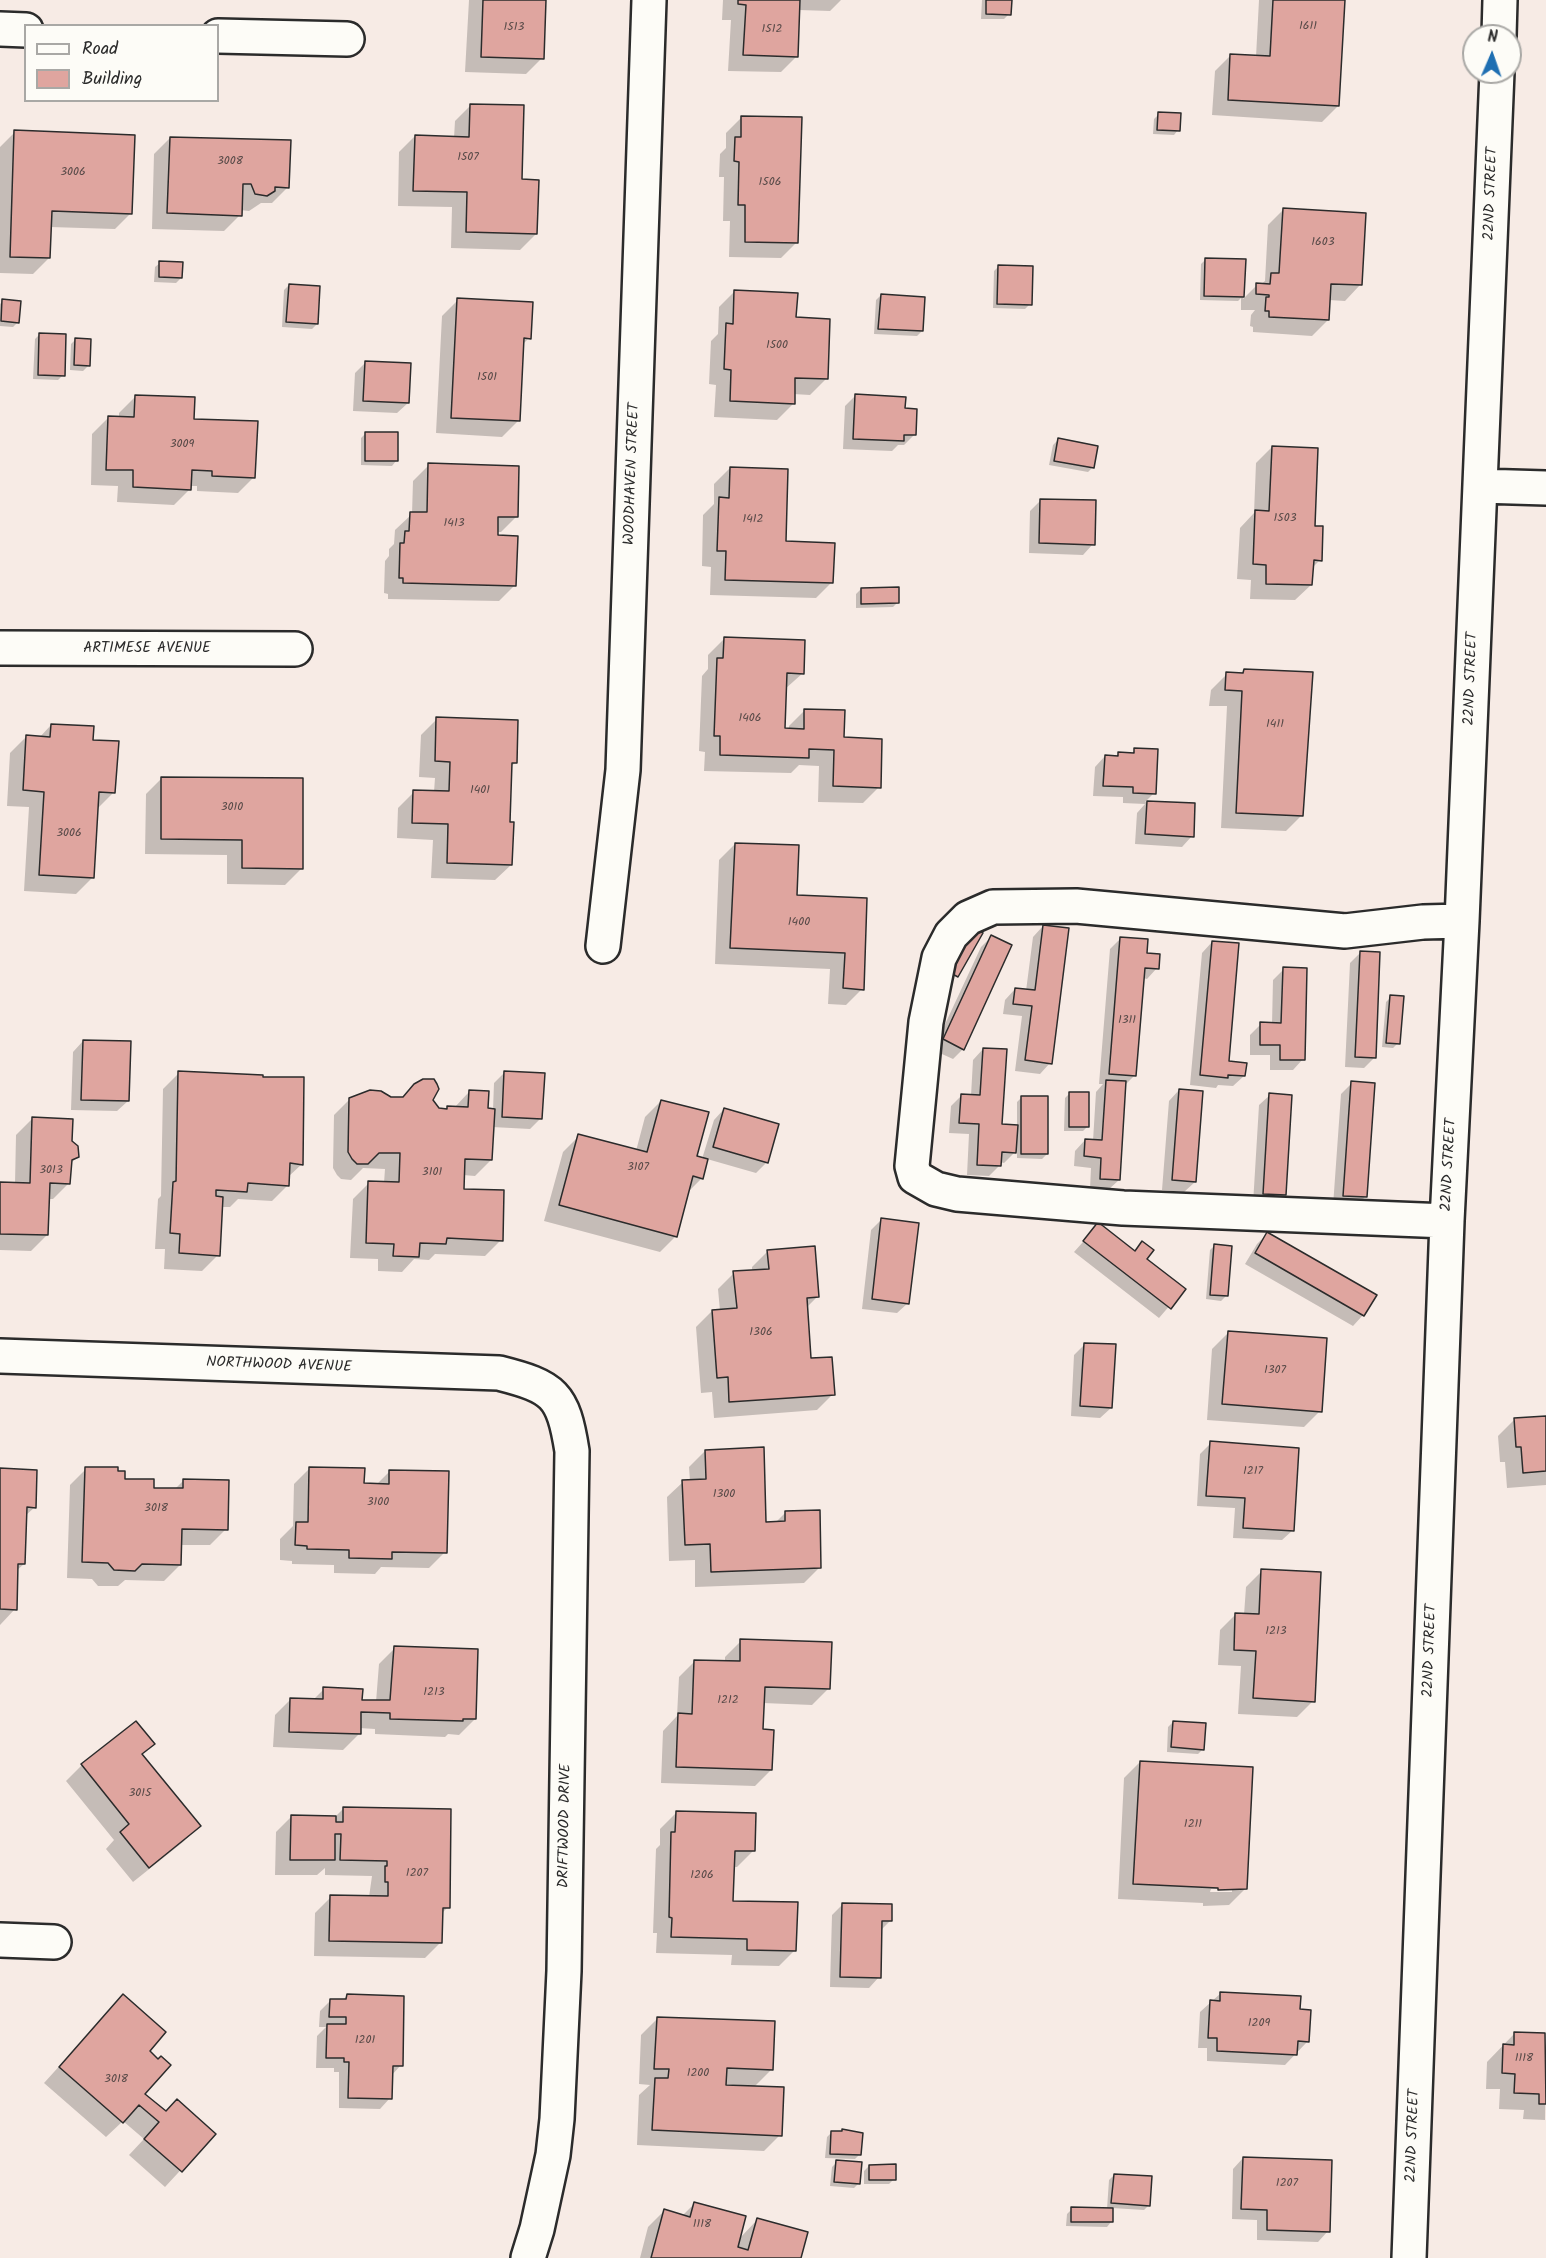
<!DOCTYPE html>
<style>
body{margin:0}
#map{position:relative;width:1546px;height:2258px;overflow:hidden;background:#f7ebe5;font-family:Kalam,sans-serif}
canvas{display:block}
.legend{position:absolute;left:24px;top:24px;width:195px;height:78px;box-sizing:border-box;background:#fdfcf7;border:2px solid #a9a8a5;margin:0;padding:8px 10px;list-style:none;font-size:18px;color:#2b2b2b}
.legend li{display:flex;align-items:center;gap:12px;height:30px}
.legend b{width:30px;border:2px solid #a9a8a5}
.north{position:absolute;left:1462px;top:24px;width:60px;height:60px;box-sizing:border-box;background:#fdfcf7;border:2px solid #a9a8a5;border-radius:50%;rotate:2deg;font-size:16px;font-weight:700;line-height:24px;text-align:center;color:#2b2b2b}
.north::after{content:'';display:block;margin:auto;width:21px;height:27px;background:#1f6fb2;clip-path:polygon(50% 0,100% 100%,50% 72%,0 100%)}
</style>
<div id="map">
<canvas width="1546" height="2258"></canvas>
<ul class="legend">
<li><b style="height:8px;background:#fdfcf7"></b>Road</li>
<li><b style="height:16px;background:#dfa59f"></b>Building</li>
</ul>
<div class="north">N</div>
</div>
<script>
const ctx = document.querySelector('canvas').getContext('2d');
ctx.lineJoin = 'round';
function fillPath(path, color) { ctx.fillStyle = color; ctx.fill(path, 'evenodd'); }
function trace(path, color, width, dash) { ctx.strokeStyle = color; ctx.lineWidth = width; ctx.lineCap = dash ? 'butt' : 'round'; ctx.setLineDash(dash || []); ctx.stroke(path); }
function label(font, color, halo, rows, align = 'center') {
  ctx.font = font + ' Kalam,sans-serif'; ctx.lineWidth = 5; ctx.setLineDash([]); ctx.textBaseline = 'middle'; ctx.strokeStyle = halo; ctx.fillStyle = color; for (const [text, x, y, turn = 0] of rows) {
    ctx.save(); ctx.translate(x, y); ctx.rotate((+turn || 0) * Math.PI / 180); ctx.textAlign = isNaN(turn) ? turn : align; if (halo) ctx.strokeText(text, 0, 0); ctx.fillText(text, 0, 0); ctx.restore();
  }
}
fillPath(new Path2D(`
 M 466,0 L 545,0 L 542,58 L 526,74 L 465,72 L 469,0 Z
 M 723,0 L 841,0 L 830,11 L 799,10 L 797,56 L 781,72 L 728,71 L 731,20 L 722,20 Z
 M 982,0 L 1010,0 L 1009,14 L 1004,19 L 981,19 Z
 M 1259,0 L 1344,0 L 1338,106 L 1322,122 L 1212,115 L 1215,71 L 1231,55 L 1256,57 Z
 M 471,105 L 520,181 L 536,234 L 520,250 L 451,248 L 452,207 L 398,206 L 399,152 L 415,136 L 454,138 L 455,121 Z
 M 1159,114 L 1178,130 L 1174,135 L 1153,134 L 1154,119 Z
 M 742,117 L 797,242 L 781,258 L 729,257 L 730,221 L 723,221 L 724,177 L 719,177 L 720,154 L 726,148 L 726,133 Z
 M 15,132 L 131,213 L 115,229 L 50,227 L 49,258 L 33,274 L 0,273 L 0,147 Z
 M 170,138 L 288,187 L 272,203 L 261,203 L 249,211 L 240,210 L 240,215 L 224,231 L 152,229 L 154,154 Z
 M 1284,209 L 1360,285 L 1345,301 L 1329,300 L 1328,320 L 1312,336 L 1253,332 L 1253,327 L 1250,326 L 1251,315 L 1255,310 L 1241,310 L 1241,298 L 1238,301 L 1200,300 L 1201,264 L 1206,259 L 1244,260 L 1243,299 L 1257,285 L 1260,285 L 1265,281 L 1268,225 Z
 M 160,263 L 181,278 L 176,283 L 154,282 L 155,267 Z
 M 999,266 L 1030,304 L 1025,309 L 993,308 L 994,271 Z
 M 289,285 L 317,324 L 312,329 L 282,327 L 284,290 Z
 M 735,291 L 795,319 L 826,379 L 810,395 L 793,394 L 793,404 L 777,420 L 714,417 L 716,385 L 709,384 L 711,341 L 718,334 L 719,307 Z
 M 881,295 L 922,331 L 917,336 L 874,334 L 876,300 Z
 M 458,300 L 529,338 L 522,345 L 518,421 L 502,437 L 436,433 L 442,316 Z
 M 3,301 L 18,322 L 13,327 L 0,326 L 0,304 Z
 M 40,334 L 63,375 L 58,380 L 33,379 L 35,339 Z
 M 76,339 L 88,366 L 83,371 L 70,370 L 71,344 Z
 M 366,362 L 408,403 L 397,413 L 353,411 L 355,373 Z
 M 855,396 L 904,410 L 915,434 L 904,445 L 898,445 L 892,451 L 843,449 L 845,406 Z
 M 135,397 L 193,420 L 254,477 L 238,493 L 197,491 L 197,486 L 190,486 L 190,489 L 174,505 L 117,502 L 118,486 L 91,485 L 92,434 L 108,418 L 119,418 L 119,413 Z
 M 366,433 L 396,461 L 392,466 L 361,465 L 361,438 Z
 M 1058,440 L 1093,467 L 1088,472 L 1049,465 L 1053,445 Z
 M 1272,447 L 1314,527 L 1320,560 L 1312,568 L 1311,585 L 1295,600 L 1250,599 L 1251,580 L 1237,579 L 1240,528 L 1254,513 L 1256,463 Z
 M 429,465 L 517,516 L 501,532 L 496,532 L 515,585 L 499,601 L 388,599 L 388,594 L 384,593 L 385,561 L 389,556 L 389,549 L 394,544 L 395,530 L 412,514 L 413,481 Z
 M 730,468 L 785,543 L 832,582 L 816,598 L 710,595 L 711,567 L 702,566 L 703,515 L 714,504 L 714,484 Z
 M 1041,500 L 1093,544 L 1083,555 L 1029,553 L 1030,511 Z
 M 861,589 L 898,602 L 893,607 L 856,608 L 856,594 Z
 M 724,639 L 803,673 L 785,689 L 784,730 L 789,730 L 789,726 L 805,710 L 843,739 L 879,787 L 863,803 L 818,802 L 819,766 L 799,765 L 791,773 L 704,771 L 705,752 L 699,751 L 702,676 L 708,669 L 708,655 Z
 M 1244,670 L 1311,673 L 1302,815 L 1286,831 L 1221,828 L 1227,706 L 1209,706 L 1211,690 L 1227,674 L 1241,674 Z
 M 437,719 L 515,763 L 510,767 L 509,823 L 511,865 L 495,880 L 431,878 L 433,840 L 397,838 L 398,808 L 414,792 L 434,792 L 435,778 L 419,777 L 421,735 Z
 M 51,725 L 91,741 L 114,792 L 98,808 L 92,878 L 76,894 L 24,891 L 29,807 L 7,806 L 10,753 L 26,737 L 39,738 Z
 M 1135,750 L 1154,793 L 1145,802 L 1194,805 L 1192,836 L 1182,847 L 1135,844 L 1137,813 L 1145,804 L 1123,803 L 1123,797 L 1093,796 L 1095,767 L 1105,756 L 1115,757 L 1119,753 L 1131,754 Z
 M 162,778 L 301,869 L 285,885 L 227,884 L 227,855 L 145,854 L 146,794 Z
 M 735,844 L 795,896 L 866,899 L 862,989 L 846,1005 L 828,1004 L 830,969 L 715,964 L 719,860 Z
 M 1043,926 L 1050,1063 L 1040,1074 L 1015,1071 L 1022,1016 L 1003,1014 L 1005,1000 L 1015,989 L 1026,991 L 1033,937 Z
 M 991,937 L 963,1049 L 953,1059 L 933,1050 L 981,947 Z
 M 1120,939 L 1146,955 L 1157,968 L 1147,979 L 1143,978 L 1135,1075 L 1125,1085 L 1119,1180 L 1108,1190 L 1090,1189 L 1091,1168 L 1074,1166 L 1075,1151 L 1085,1140 L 1093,1141 L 1096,1092 L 1103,1084 L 1099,1084 L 1110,949 Z
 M 1212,942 L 1227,1063 L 1244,1076 L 1233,1086 L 1218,1085 L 1216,1088 L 1190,1085 L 1202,953 Z
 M 1360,953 L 1374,1058 L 1364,1068 L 1345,1067 L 1350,963 Z
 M 1284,969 L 1303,1059 L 1293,1070 L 1270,1070 L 1270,1055 L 1250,1055 L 1250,1035 L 1261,1024 L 1272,1024 L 1273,980 Z
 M 1391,997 L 1398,1043 L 1393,1048 L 1382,1047 L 1386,1002 Z
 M 83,1041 L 128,1101 L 117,1111 L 71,1110 L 73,1052 Z
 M 983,1049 L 1001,1126 L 1017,1126 L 1017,1102 L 1022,1097 L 1047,1154 L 1042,1159 L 1017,1158 L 1017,1150 L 1004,1163 L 1000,1162 L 1000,1165 L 989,1176 L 967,1175 L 969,1134 L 949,1133 L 951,1106 L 961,1096 L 971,1096 L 973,1060 Z
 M 505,1072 L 541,1118 L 530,1129 L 492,1127 L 491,1160 L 475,1176 L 463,1175 L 463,1190 L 501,1240 L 485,1256 L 435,1254 L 429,1260 L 414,1259 L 402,1272 L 378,1271 L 378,1259 L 350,1258 L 353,1199 L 369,1183 L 384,1183 L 385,1169 L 363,1168 L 351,1180 L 341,1179 L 337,1175 L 333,1168 L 334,1115 L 350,1099 L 401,1098 L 415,1085 L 432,1100 L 438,1110 L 454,1108 L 469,1092 L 486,1110 L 493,1110 L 494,1083 Z
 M 179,1073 L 302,1164 L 288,1177 L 288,1185 L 272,1201 L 238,1199 L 230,1207 L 221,1207 L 218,1255 L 202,1271 L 164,1269 L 165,1249 L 155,1249 L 158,1199 L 161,1196 L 163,1089 Z
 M 1352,1083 L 1365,1197 L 1355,1207 L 1333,1206 L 1341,1094 Z
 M 1179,1090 L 1195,1182 L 1184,1192 L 1162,1190 L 1169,1101 Z
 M 1070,1093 L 1088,1126 L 1083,1131 L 1064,1131 L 1065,1098 Z
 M 1270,1095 L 1285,1194 L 1274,1205 L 1253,1204 L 1259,1105 Z
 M 661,1101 L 696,1157 L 702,1159 L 714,1120 L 724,1109 L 767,1162 L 756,1173 L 707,1159 L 702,1178 L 687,1193 L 676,1236 L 660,1252 L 544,1221 L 563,1152 L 579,1136 L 636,1151 L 645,1117 Z
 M 32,1119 L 70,1141 L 77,1157 L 70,1164 L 69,1183 L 53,1199 L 48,1199 L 47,1235 L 31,1251 L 0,1250 L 0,1184 L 15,1184 L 16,1135 Z
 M 881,1220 L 908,1303 L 897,1313 L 862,1309 L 871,1230 Z
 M 1099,1224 L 1134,1252 L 1142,1243 L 1145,1259 L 1184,1289 L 1159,1318 L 1074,1252 Z
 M 1267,1234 L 1363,1315 L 1353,1326 L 1245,1264 L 1257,1244 Z
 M 1215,1245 L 1226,1296 L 1221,1301 L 1206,1299 L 1210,1250 Z
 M 768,1251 L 817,1297 L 806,1308 L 809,1359 L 833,1394 L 817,1410 L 714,1418 L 712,1392 L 701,1393 L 696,1327 L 712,1311 L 720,1311 L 718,1289 L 734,1273 L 752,1272 L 752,1267 Z
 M 1228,1333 L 1320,1411 L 1304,1427 L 1207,1420 L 1212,1349 Z
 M 1085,1344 L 1111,1408 L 1100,1418 L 1071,1416 L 1074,1355 Z
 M 1546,1417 L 1546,1485 L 1507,1488 L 1505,1462 L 1500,1462 L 1498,1436 L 1514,1420 Z
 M 1211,1443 L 1293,1530 L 1282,1540 L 1233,1538 L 1235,1508 L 1197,1506 L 1200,1454 Z
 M 705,1451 L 765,1524 L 775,1523 L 786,1512 L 820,1567 L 804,1583 L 695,1587 L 695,1560 L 669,1561 L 667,1497 L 683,1482 L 690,1481 L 689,1467 Z
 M 310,1468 L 363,1484 L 376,1485 L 390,1471 L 445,1552 L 429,1568 L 381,1567 L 375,1574 L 334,1573 L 334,1565 L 292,1564 L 292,1561 L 280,1560 L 280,1539 L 293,1526 L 294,1484 Z
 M 86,1469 L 116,1473 L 123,1480 L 152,1489 L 175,1489 L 183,1481 L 226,1529 L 210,1545 L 180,1545 L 180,1565 L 164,1581 L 125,1580 L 118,1586 L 98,1586 L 92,1579 L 67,1578 L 70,1485 Z
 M 0,1470 L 35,1507 L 25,1516 L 24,1564 L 16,1571 L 15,1609 L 0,1625 Z
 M 1262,1571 L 1313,1701 L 1297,1717 L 1238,1714 L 1241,1666 L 1218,1665 L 1220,1630 L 1236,1614 L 1244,1615 L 1246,1587 Z
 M 741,1641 L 828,1689 L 812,1705 L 763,1703 L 762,1731 L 771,1770 L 755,1786 L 661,1783 L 663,1731 L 677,1716 L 679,1677 L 695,1661 L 725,1662 L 725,1657 Z
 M 395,1648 L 475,1719 L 459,1735 L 448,1734 L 445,1737 L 375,1734 L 375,1729 L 359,1728 L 359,1734 L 343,1750 L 273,1747 L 275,1715 L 291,1699 L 313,1700 L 324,1689 L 361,1702 L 376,1702 L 379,1664 Z
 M 1173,1722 L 1203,1749 L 1198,1754 L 1167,1752 L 1168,1727 Z
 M 153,1743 L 141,1755 L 199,1826 L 183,1842 L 133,1882 L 106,1849 L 114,1840 L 66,1781 L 82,1765 Z
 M 1140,1762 L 1245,1889 L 1229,1905 L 1203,1906 L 1203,1903 L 1118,1899 L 1124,1778 ZM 1211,1889 L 1232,1889 L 1232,1892 L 1210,1892 Z
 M 343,1809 L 448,1907 L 441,1914 L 441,1942 L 425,1958 L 314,1956 L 315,1913 L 331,1897 L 369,1897 L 372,1876 L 325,1875 L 325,1868 L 317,1875 L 275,1875 L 276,1832 L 292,1816 L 335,1817 Z
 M 676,1813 L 753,1851 L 737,1867 L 733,1867 L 731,1902 L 795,1950 L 779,1966 L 731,1965 L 732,1955 L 656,1953 L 657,1933 L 653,1933 L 656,1849 L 660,1845 L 660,1829 Z
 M 842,1905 L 890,1921 L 880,1931 L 879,1977 L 869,1988 L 830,1987 L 832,1915 Z
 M 1221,1993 L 1298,2011 L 1307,2042 L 1285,2065 L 1207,2061 L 1207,2048 L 1198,2048 L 1200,2012 Z
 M 123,1996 L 147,2052 L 143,2094 L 165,2113 L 214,2134 L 165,2187 L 129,2155 L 144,2139 L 123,2121 L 106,2137 L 44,2083 Z
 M 347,1996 L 401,2065 L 391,2076 L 390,2098 L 380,2109 L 339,2108 L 339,2072 L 334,2072 L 334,2068 L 316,2068 L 317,2036 L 326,2027 L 319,2027 L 320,2011 L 331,2000 L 342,2001 Z
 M 657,2019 L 772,2069 L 753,2088 L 780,2135 L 764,2151 L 637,2145 L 639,2095 L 650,2085 L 639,2084 L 641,2035 ZM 724,2084 L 741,2085 L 741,2087 L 724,2087 Z
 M 1515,2033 L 1546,2045 L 1545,2120 L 1523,2119 L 1524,2110 L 1499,2109 L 1500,2089 L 1486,2089 L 1487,2062 Z
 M 832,2132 L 860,2154 L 855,2159 L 825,2158 L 827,2137 Z
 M 1243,2158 L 1328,2231 L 1318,2242 L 1257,2240 L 1257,2220 L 1232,2219 L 1233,2169 Z
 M 837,2162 L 859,2183 L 854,2188 L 830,2186 L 832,2167 Z
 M 869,2166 L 894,2179 L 889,2184 L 864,2184 L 864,2171 Z
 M 1114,2175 L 1149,2205 L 1144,2210 L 1112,2208 L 1111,2222 L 1107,2227 L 1066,2226 L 1067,2214 L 1072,2209 L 1107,2209 L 1109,2180 Z
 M 694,2204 L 739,2239 L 757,2220 L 800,2258 L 640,2258 L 648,2227 L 664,2211 L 682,2216 Z`), '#0003');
const building = new Path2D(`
 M 483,0 L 546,0 L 544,59 L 481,57 Z
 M 738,0 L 800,0 L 798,57 L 743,55 L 746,5 L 738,4 Z
 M 986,0 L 1012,0 L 1011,15 L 986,14 Z
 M 1273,0 L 1345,0 L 1339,106 L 1228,100 L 1230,54 L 1270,56 Z
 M 470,104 L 524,105 L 522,179 L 539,180 L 537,234 L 466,232 L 467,192 L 413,191 L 415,135 L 469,137 Z
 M 1158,112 L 1181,113 L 1180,131 L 1157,130 Z
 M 741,116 L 802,117 L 798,243 L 745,242 L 745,205 L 738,205 L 739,162 L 734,161 L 735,137 L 741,137 Z
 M 14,130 L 135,135 L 132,214 L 52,211 L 50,258 L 10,257 Z
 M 170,137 L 291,140 L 289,188 L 275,187 L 275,191 L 267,196 L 255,194 L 251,184 L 243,184 L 242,216 L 167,213 Z
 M 1283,208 L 1366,213 L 1362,285 L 1331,284 L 1329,320 L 1269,317 L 1269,311 L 1265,311 L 1266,297 L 1269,297 L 1269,295 L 1256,294 L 1256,283 L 1270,284 L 1271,273 L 1279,273 Z
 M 1205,258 L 1246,259 L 1244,297 L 1204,296 Z
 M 159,261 L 183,262 L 182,278 L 159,277 Z
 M 998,265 L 1033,266 L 1032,305 L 997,304 Z
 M 289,284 L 320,286 L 318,324 L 286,322 Z
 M 734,290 L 798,293 L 796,317 L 830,319 L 828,379 L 795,378 L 795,404 L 730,401 L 731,370 L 724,369 L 726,323 L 733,324 Z
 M 881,294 L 925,297 L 923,331 L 878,329 Z
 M 457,298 L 533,302 L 531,339 L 524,338 L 520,421 L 451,418 Z
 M 2,299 L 21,301 L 19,323 L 1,321 Z
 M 39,333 L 66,334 L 65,376 L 38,375 Z
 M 75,338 L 91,339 L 90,366 L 74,365 Z
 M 365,361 L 411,363 L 409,403 L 363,401 Z
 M 855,394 L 906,397 L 905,408 L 917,409 L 916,435 L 904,435 L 904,441 L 853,439 Z
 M 135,395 L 195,397 L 194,419 L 258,421 L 255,478 L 212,476 L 212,471 L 192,470 L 191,490 L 133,487 L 133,470 L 106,470 L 108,416 L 134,417 Z
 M 365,432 L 398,432 L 398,461 L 365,461 Z
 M 1058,438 L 1098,446 L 1094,468 L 1054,461 Z
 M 1272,446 L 1318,448 L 1315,526 L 1323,526 L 1322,561 L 1314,560 L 1312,585 L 1266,584 L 1266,565 L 1253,564 L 1255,510 L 1269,511 Z
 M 428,463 L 519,466 L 518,517 L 498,517 L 498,535 L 518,536 L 516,586 L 403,583 L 403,578 L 399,578 L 400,543 L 404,543 L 405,531 L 409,531 L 410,512 L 427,512 Z
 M 730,467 L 788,469 L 786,541 L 835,543 L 833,583 L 725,580 L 726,551 L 717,551 L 719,497 L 729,498 Z
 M 1040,499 L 1096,500 L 1095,545 L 1039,543 Z
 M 899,587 L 899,603 L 861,604 L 861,588 Z
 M 724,637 L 805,640 L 804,674 L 787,673 L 785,728 L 804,729 L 804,709 L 845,710 L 844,737 L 882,739 L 881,788 L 833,786 L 834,750 L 809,749 L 809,758 L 720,755 L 720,736 L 714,736 L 717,658 L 723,658 Z
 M 1244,669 L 1313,672 L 1303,816 L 1236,813 L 1242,691 L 1225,690 L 1226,672 L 1243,673 Z
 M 436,717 L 518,720 L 517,763 L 512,763 L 510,822 L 514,822 L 512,865 L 447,863 L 448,824 L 412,823 L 413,790 L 449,791 L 450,762 L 435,761 Z
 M 51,724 L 94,726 L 93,740 L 119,741 L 115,793 L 99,792 L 94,878 L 39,875 L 44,792 L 23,790 L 26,735 L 50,737 Z
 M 1134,748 L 1158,749 L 1156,794 L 1133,793 L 1133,787 L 1103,786 L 1105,755 L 1118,756 L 1118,752 L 1134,753 Z
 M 161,777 L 303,778 L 303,869 L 242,868 L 242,840 L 161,839 Z
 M 1147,801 L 1195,803 L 1194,837 L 1145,834 Z
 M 735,843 L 799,845 L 797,895 L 867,898 L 864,990 L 843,988 L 845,953 L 730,948 Z
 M 969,925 L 983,933 L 958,977 L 945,970 Z
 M 1043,925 L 1069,928 L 1052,1064 L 1025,1060 L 1032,1006 L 1013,1004 L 1015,988 L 1035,990 Z
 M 991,935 L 1012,945 L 964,1050 L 943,1039 Z
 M 1120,937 L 1148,939 L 1147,953 L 1160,954 L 1159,969 L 1145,968 L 1136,1076 L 1109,1074 Z
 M 1212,941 L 1239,943 L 1229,1061 L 1247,1063 L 1245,1076 L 1228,1075 L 1228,1078 L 1200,1075 Z
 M 1360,951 L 1380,952 L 1376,1058 L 1355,1057 Z
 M 1283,967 L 1307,968 L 1305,1060 L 1280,1060 L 1280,1045 L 1260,1045 L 1260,1022 L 1281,1023 Z
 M 1390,995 L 1404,996 L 1400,1044 L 1386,1043 Z
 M 83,1040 L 131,1041 L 129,1101 L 81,1100 Z
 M 983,1048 L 1007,1049 L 1002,1124 L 1018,1125 L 1016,1153 L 1002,1152 L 1001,1166 L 977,1165 L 979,1124 L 959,1123 L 961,1094 L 980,1095 Z
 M 178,1071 L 263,1075 L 263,1077 L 304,1077 L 303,1165 L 290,1163 L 289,1186 L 248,1183 L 247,1192 L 216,1190 L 216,1196 L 223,1197 L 220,1256 L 179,1253 L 180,1234 L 170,1233 L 173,1182 L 176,1181 Z
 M 504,1071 L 545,1073 L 542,1119 L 502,1117 Z
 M 423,1079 L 434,1079 L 437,1084 L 439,1089 L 433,1100 L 439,1108 L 447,1109 L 447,1106 L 468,1107 L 469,1090 L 489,1091 L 488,1108 L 495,1109 L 492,1160 L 465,1159 L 464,1189 L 504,1190 L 503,1241 L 447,1238 L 446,1244 L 420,1243 L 419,1257 L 393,1256 L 394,1244 L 366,1243 L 368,1181 L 399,1182 L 400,1153 L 379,1153 L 368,1164 L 357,1164 L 352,1159 L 348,1152 L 349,1098 L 370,1090 L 381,1091 L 391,1097 L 403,1097 L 414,1084 Z
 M 1106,1080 L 1126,1081 L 1120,1180 L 1100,1179 L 1101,1158 L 1084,1156 L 1085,1139 L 1102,1140 Z
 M 1351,1081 L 1375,1083 L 1367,1197 L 1343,1196 Z
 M 1179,1089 L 1203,1091 L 1196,1182 L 1172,1180 Z
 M 1069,1092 L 1089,1092 L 1089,1127 L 1069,1127 Z
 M 1269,1093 L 1292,1095 L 1286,1195 L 1263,1194 Z
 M 1021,1096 L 1048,1096 L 1048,1154 L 1021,1154 Z
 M 661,1100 L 709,1112 L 697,1156 L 708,1159 L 703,1179 L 693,1176 L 677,1237 L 559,1205 L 578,1134 L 647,1152 Z
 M 724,1108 L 779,1124 L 768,1163 L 713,1147 Z
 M 32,1117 L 73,1119 L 72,1141 L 78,1146 L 79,1157 L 72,1160 L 70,1184 L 50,1183 L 48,1235 L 0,1234 L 0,1182 L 30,1183 Z
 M 881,1218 L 919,1223 L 909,1304 L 872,1299 Z
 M 1098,1222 L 1135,1251 L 1142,1241 L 1154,1250 L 1147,1259 L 1186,1289 L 1171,1309 L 1083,1241 Z
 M 1267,1232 L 1377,1295 L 1364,1316 L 1255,1253 Z
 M 1214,1244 L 1232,1246 L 1228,1296 L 1210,1295 Z
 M 815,1246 L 819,1297 L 807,1298 L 811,1358 L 832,1357 L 835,1395 L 729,1402 L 728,1377 L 717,1378 L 712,1310 L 737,1308 L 733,1271 L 769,1269 L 767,1250 Z
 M 1228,1331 L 1327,1338 L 1322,1412 L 1222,1404 Z
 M 1084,1343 L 1116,1344 L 1112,1408 L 1080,1406 Z
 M 1546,1416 L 1546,1471 L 1523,1473 L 1521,1447 L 1516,1447 L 1514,1418 Z
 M 1210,1441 L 1299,1448 L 1294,1531 L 1243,1528 L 1245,1498 L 1206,1496 Z
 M 764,1447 L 766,1522 L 785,1521 L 785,1511 L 820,1510 L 821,1568 L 711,1572 L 710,1544 L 685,1545 L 682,1480 L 706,1479 L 705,1450 Z
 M 85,1467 L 118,1467 L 118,1471 L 125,1471 L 125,1479 L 154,1479 L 154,1488 L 183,1488 L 183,1479 L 229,1480 L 228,1530 L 182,1529 L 181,1565 L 142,1564 L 135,1571 L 114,1570 L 108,1563 L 82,1562 Z
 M 309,1467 L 365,1468 L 364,1483 L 389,1484 L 389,1470 L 449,1471 L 447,1553 L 392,1552 L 392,1559 L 349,1558 L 349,1550 L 307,1549 L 307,1546 L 295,1545 L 296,1522 L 308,1522 Z
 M 0,1468 L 37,1470 L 36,1508 L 27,1507 L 25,1564 L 18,1564 L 17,1610 L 0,1609 Z
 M 1261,1569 L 1321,1572 L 1315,1702 L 1253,1698 L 1256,1651 L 1234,1650 L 1235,1613 L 1259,1614 Z
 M 740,1639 L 832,1642 L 830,1689 L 765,1687 L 763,1729 L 774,1730 L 772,1770 L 676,1767 L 678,1713 L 692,1714 L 694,1660 L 740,1661 Z
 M 394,1646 L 478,1649 L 476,1719 L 463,1719 L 463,1721 L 390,1719 L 390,1713 L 361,1712 L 361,1734 L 289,1732 L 290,1698 L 323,1699 L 323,1687 L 363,1689 L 362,1700 L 390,1700 Z
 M 136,1721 L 155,1744 L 142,1754 L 201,1826 L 149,1868 L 120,1832 L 129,1824 L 81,1764 Z
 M 1173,1721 L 1206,1723 L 1204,1750 L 1171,1747 Z
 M 1140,1761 L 1253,1767 L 1247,1889 L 1218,1890 L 1218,1888 L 1133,1884 Z
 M 343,1807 L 451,1809 L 450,1908 L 443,1908 L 442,1943 L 329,1941 L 330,1895 L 388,1896 L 388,1882 L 385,1882 L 385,1866 L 387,1866 L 387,1861 L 340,1860 L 341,1834 L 335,1834 L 335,1860 L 290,1860 L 291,1815 L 336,1816 L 336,1822 L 343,1822 Z
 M 676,1811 L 756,1813 L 755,1851 L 735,1851 L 733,1901 L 798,1902 L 796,1951 L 747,1950 L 747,1939 L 671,1937 L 672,1918 L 669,1917 L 671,1832 L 675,1832 Z
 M 842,1903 L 892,1904 L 892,1921 L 882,1921 L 881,1978 L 840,1977 Z
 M 1220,1992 L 1301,1996 L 1300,2009 L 1311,2010 L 1309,2042 L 1298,2041 L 1297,2055 L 1217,2051 L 1217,2038 L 1208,2038 L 1210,2000 L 1220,2001 Z
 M 123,1994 L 166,2032 L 150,2051 L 158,2059 L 161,2056 L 171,2065 L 145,2094 L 166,2111 L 177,2099 L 216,2134 L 182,2172 L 144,2139 L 159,2122 L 139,2105 L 123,2123 L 59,2067 Z
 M 347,1994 L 404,1996 L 403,2066 L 393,2066 L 392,2099 L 348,2098 L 349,2062 L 344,2062 L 344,2058 L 326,2058 L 327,2024 L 346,2024 L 346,2017 L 329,2017 L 330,1999 L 346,1999 Z
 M 657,2017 L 775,2021 L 773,2070 L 727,2068 L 726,2085 L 784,2087 L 782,2136 L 652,2130 L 655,2078 L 668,2078 L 669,2069 L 654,2069 Z
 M 1514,2032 L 1545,2033 L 1546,2104 L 1539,2104 L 1539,2094 L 1514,2093 L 1515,2074 L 1502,2073 L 1503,2044 L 1514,2045 Z
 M 842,2129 L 863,2133 L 861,2155 L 830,2154 L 831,2131 L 842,2131 Z
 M 1243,2157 L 1332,2160 L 1330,2232 L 1267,2230 L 1267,2210 L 1241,2209 Z
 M 836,2160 L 862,2162 L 860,2184 L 834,2182 Z
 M 896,2164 L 896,2180 L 869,2180 L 869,2165 Z
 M 1114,2174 L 1152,2176 L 1150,2206 L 1111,2203 Z
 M 694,2202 L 746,2216 L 738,2247 L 748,2250 L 757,2218 L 808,2232 L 801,2258 L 651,2258 L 664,2209 L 690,2217 Z
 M 1071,2207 L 1113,2208 L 1113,2222 L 1071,2222 Z`);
fillPath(building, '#dfa59f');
trace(building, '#2b2b2b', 1.5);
const street = new Path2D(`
 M 0,29 L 26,30
 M 218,36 L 347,39
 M 1499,36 L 1500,0
 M 1480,486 L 1546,488
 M 0,648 L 295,649
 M 603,946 L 623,770 L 649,0
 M 1447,1221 L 1123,1208 L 957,1194 L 936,1189 L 915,1177 L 912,1166 L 926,1022 L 939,958 L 951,935 L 968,918 L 993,907 L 1076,906 L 1345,931 L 1423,922 L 1462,921
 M 0,1356 L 499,1373 C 554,1387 563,1394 572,1451 L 564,1971 L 557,2119 L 553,2155 L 537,2229 L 528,2258
 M 0,1940 L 54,1942
 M 1409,2258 L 1447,1221 L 1462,921 L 1497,72`);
trace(street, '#2b2b2b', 38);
trace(street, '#fdfcf7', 33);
label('12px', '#584a48', null, [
 ["1611",1308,27],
 ["1513",514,28],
 ["1512",772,30],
 ["1507",468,158],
 ["3008",230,162],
 ["3006",73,173],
 ["1506",770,183],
 ["1603",1323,243],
 ["1500",777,346],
 ["1501",487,378],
 ["3009",182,445],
 ["1503",1285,519],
 ["1412",753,520],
 ["1413",454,524],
 ["1406",750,719],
 ["1411",1275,725],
 ["1401",480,791],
 ["3010",232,808],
 ["3006",69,834],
 ["1400",799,923],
 ["1311",1127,1021],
 ["3107",638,1168],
 ["3013",51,1171],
 ["3101",432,1173],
 ["1306",761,1333],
 ["1307",1275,1371],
 ["1217",1253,1472],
 ["1300",724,1495],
 ["3100",378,1503],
 ["3018",156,1509],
 ["1213",1276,1632],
 ["1213",434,1693],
 ["1212",728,1701],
 ["3015",140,1794],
 ["1211",1193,1825],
 ["1207",417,1874],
 ["1206",702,1876],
 ["1209",1259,2024],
 ["1201",365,2041],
 ["1118",1524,2059],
 ["1200",698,2074],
 ["3018",116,2080],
 ["1207",1287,2184],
 ["1118",702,2225]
]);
label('15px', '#2b2b2b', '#fdfcf7', [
 ["22ND STREET",1492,194,-88],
 ["WOODHAVEN STREET",633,474,-88],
 ["ARTIMESE AVENUE",147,649],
 ["22ND STREET",1472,679,-88],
 ["22ND STREET",1450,1165,-87],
 ["NORTHWOOD AVENUE",279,1366,2],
 ["22ND STREET",1431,1651,-88],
 ["DRIFTWOOD DRIVE",566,1826,-89],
 ["22ND STREET",1414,2136,-88]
]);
</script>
